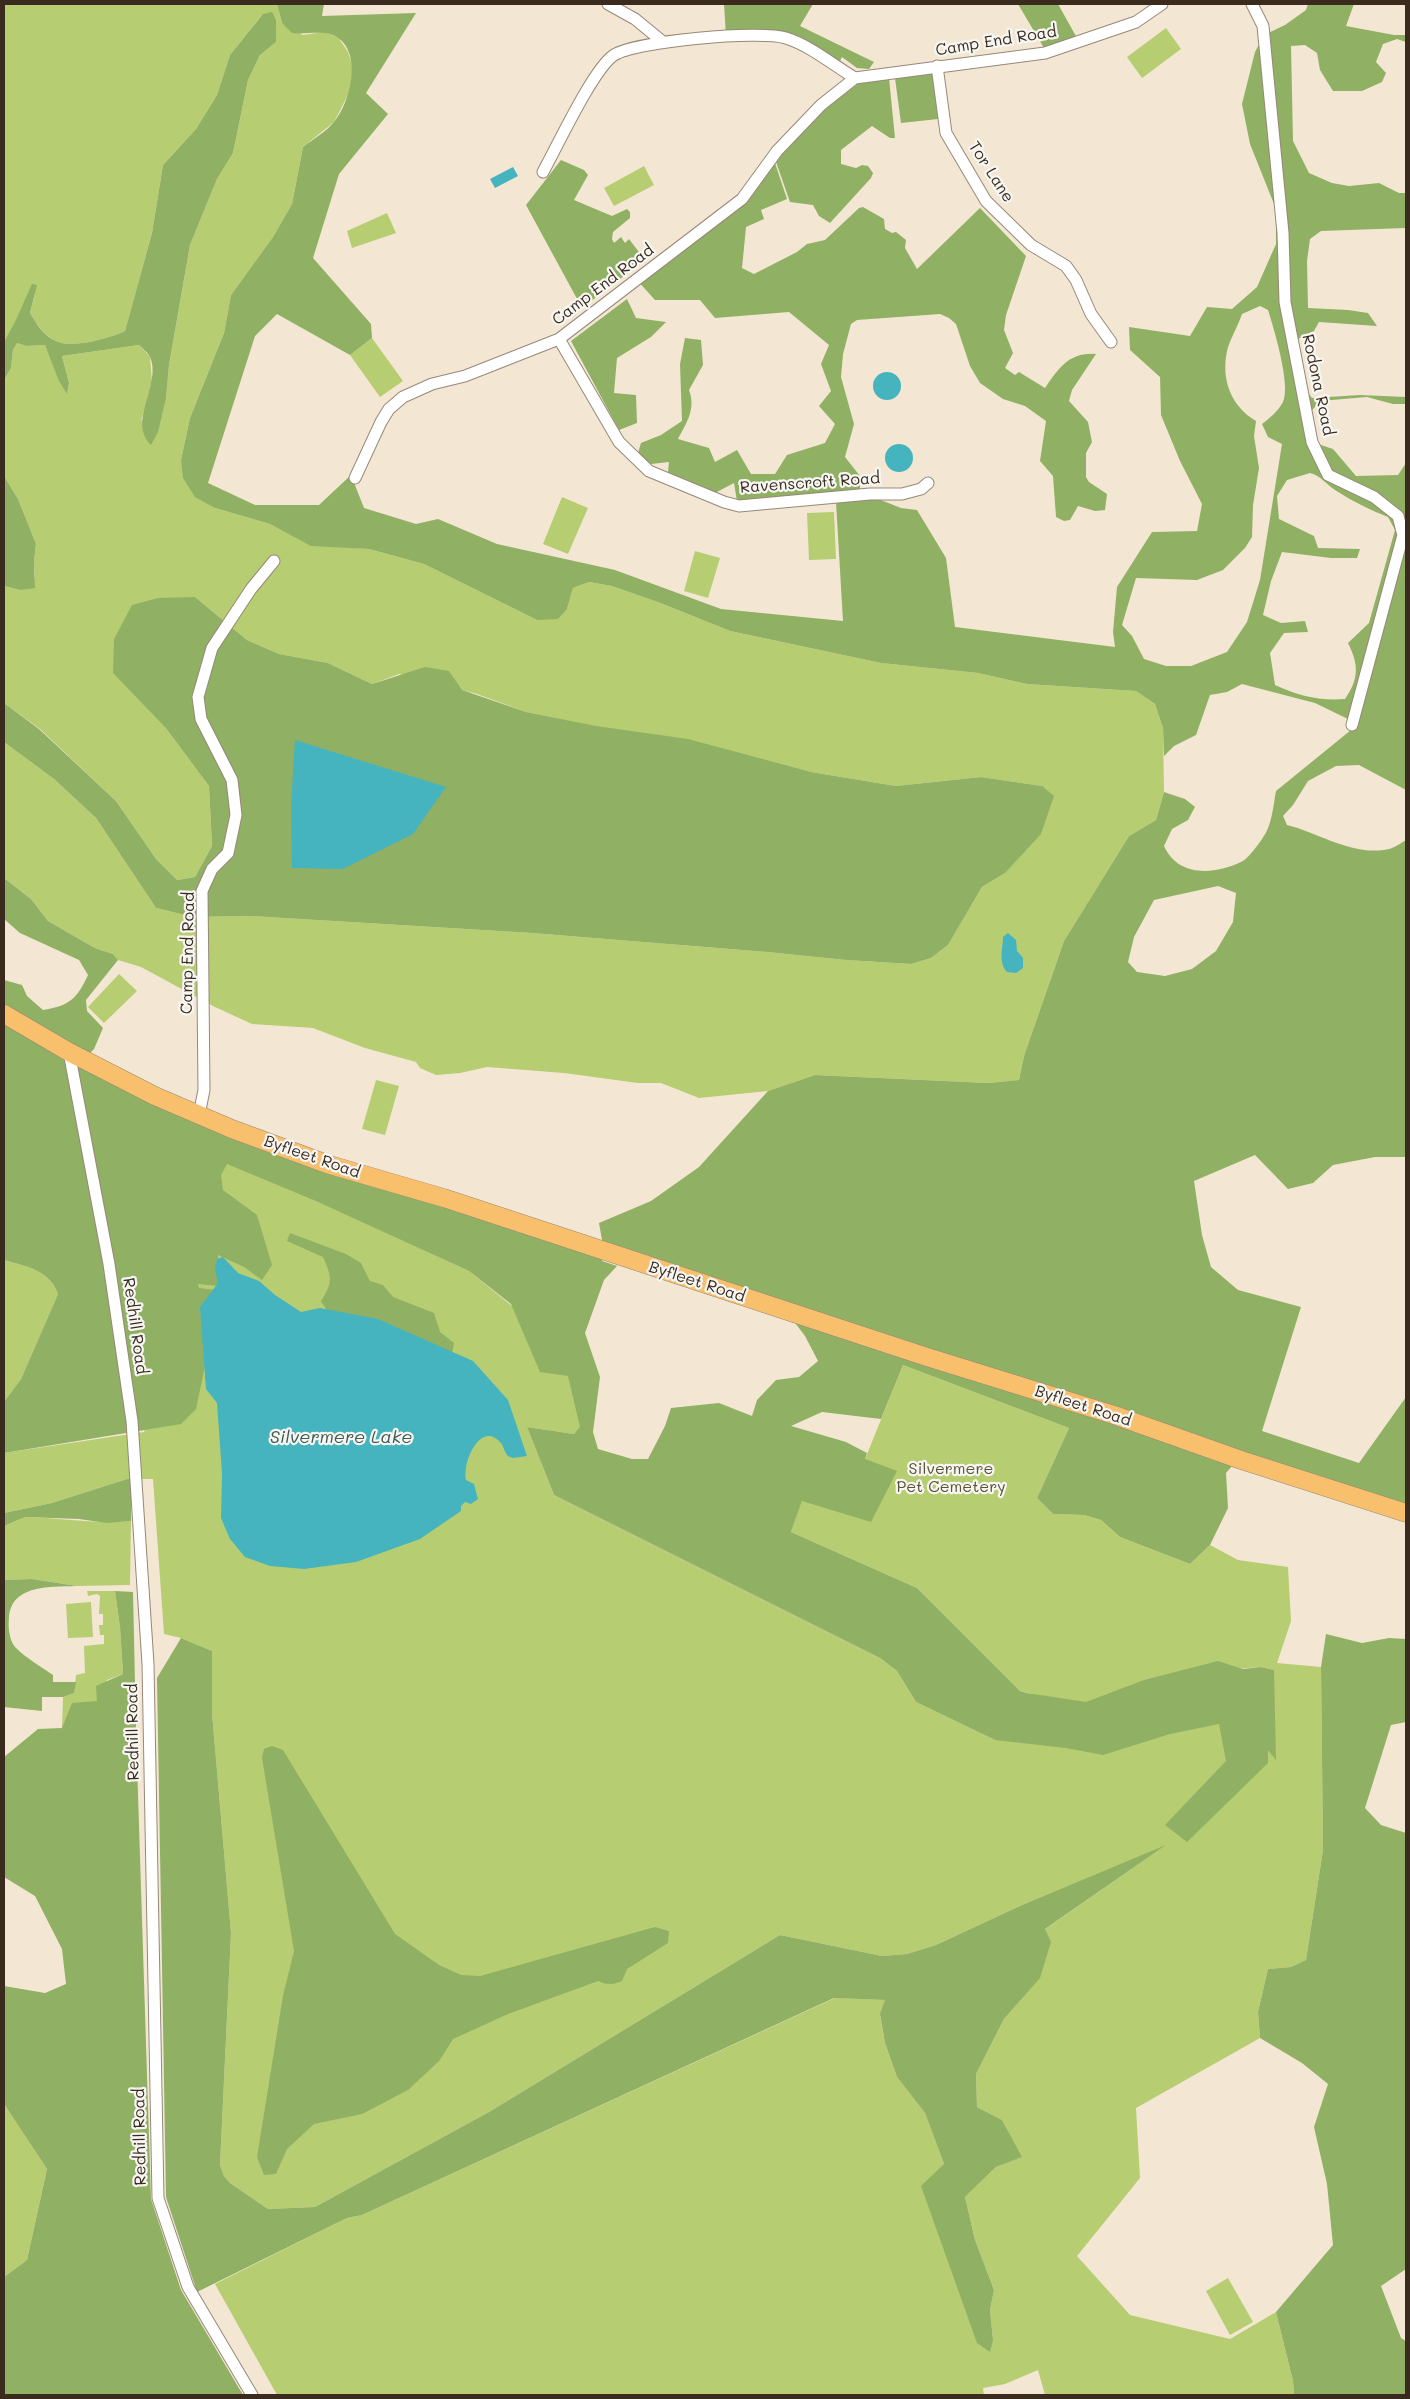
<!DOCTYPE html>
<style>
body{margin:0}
#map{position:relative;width:1410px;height:2399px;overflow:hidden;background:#f3e7d3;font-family:Mali,sans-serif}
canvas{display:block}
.frame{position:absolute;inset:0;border:5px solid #3b2a1e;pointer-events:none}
</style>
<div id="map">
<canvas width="1410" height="2399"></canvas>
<div class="frame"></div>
</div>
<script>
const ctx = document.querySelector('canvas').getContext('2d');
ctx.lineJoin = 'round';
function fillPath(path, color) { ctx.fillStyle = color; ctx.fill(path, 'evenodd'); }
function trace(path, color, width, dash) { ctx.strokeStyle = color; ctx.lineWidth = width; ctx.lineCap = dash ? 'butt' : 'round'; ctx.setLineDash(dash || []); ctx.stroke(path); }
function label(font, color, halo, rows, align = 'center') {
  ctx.font = font + ' Mali,sans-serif'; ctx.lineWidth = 4.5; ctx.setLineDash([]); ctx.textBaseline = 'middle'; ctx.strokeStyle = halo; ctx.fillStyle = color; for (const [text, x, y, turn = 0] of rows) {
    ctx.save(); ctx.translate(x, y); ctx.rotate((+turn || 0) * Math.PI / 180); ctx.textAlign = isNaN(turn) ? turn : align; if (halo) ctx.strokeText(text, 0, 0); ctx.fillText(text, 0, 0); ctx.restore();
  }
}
fillPath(new Path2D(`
 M 4,4 L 277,4 L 282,23 L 303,35 L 324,32 L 338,37 L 348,52 L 353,67 L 352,87 L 334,122 L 303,147 L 292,204 L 273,237 L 231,295 L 224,333 L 190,418 L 181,460 L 215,508 L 270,524 L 311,545 L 369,549 L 424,564 L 537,620 L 567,609 L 573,588 L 589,582 L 612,586 L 663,604 L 730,631 L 881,663 L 978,673 L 1027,684 L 1136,691 L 1155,704 L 1163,728 L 1164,792 L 1156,820 L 1129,836 L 1064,941 L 1024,1056 L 1019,1080 L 988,1083 L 815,1075 L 768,1091 L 699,1098 L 661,1083 L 638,1083 L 564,1073 L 487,1067 L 460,1073 L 436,1075 L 420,1068 L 416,1062 L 365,1048 L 313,1028 L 252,1024 L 215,1007 L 141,967 L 118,960 L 113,954 L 95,948 L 48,921 L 31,899 L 4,878 L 4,742 L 54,779 L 96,818 L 156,908 L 193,917 L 251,916 L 532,933 L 767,952 L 846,960 L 911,964 L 931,958 L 948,945 L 982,887 L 1005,873 L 1042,786 L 981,777 L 896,786 L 811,772 L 526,712 L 477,694 L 399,674 L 372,684 L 328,663 L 279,654 L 247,640 L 195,597 L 165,727 L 209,786 L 212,846 L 195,877 L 177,880 L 156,859 L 116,801 L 40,729 L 4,703 L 4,586 L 20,590 L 35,578 L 34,561 L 36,544 L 18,499 L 4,476 L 4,380 L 11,368 L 13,350 L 17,343 L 26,346 L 45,345 L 67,393 L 69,383 L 62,356 L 139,345 L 150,357 L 152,381 L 141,421 L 166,398 L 169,365 L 190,245 L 217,179 L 233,153 L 248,80 L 260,55 L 276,42 L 263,14 L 230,55 L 217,95 L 196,129 L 163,165 L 152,233 L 125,331 C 110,338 72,349 56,341 C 43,335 37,324 30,313 L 35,294 L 4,342 Z
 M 1166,28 L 1181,49 L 1142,78 L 1127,57 Z
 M 644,166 L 654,185 L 614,206 L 604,188 Z
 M 387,213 L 396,233 L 352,248 L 347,231 Z
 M 372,338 L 403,381 L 380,397 L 350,355 Z
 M 562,497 L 588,508 L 568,554 L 543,544 Z
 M 834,512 L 836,559 L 809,560 L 807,513 Z
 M 695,551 L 720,558 L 708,598 L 684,591 Z
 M 119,974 L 137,991 L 104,1023 L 88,1007 Z
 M 376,1080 L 399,1086 L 385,1135 L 362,1129 Z
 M 219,1155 L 469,1271 L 555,1341 L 584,1388 L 584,1424 L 574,1434 L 527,1427 L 554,1495 L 880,1658 L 897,1671 L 916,1702 L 995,1740 L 1274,1670 L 1261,1667 L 1222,1670 L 1088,1707 L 1020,1691 L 917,1588 L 791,1532 L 810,1478 L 855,1484 L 903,1365 L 1069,1428 L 1037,1498 L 1053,1514 L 1084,1515 L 1101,1520 L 1120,1537 L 1190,1564 L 1210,1545 L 1238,1560 L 1288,1567 L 1291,1621 L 1277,1663 L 1321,1667 L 1323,1850 L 1306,1960 L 1291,1967 L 1268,1969 L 1258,2012 L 1260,2038 L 1136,2108 L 1140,2178 L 1077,2256 L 1130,2315 L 1230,2339 L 1276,2312 L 1293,2381 L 1294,2395 L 1045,2395 L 1038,2370 L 1005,2384 L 983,2388 L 984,2395 L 277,2395 L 215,2284 L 347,2218 L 362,2215 L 835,1998 L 886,2000 L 880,2015 L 885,2043 L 897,2077 L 925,2113 L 944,2164 L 993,2340 L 990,2310 L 994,2290 L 975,2240 L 965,2197 L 996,2167 L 1021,2157 L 1002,2120 L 977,2107 L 976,2074 L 1004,2019 L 1040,1977 L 1044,1930 L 1163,1847 L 1022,1905 L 936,1945 L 907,1954 L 882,1956 L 780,1935 L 489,2112 L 315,2207 L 268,2209 L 230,2183 L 224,2176 L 220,2165 L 231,1933 L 212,1713 L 212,1651 L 181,1638 L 164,1634 L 153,1479 L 127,1479 L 52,1503 L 4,1513 L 4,1453 L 144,1432 L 197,1267 Z
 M 4,1260 C 25,1266 50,1270 58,1294 L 21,1379 L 4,1402 Z
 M 25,1517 C 61,1518 96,1524 131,1521 L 130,1585 L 77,1586 L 32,1579 L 4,1580 L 4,1526 Z
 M 87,1591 L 115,1591 L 120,1627 L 123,1674 L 107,1680 L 98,1701 L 62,1728 L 63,1697 L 74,1693 L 76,1675 L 85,1673 L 84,1646 L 104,1644 L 104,1635 L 100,1635 L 99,1625 L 103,1625 L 103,1614 L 99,1614 L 100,1596 L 97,1594 L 88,1596 Z
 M 91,1602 L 93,1637 L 68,1638 L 66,1604 Z
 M 4,2104 L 47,2169 L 27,2260 L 4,2277 Z
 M 1228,2278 L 1253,2322 L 1230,2335 L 1206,2291 Z`), '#b6cd72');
fillPath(new Path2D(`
 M 277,4 L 324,4 L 322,16 L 416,13 L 366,93 L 388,114 L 339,174 L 313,258 L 371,324 L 372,338 L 350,355 L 277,314 L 255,336 L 208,483 L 255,505 L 319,505 L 351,475 L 364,508 L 416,524 L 438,519 L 497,544 L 615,570 L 721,609 L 843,621 L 836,502 L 878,499 L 901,508 L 917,510 L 946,558 L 955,627 L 1115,647 L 1113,632 L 1117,587 L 1152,532 L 1197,531 L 1202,504 L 1180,461 L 1161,415 L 1160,377 L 1130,350 L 1129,327 L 1190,336 L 1207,307 L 1232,309 L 1257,287 L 1276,244 L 1276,209 L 1250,144 L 1242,104 L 1255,52 L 1264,35 L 1285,25 L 1306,10 L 1308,4 L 1354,4 L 1346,26 L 1394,35 L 1406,35 L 1406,42 L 1397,39 L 1383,44 L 1376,62 L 1386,73 L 1382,82 L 1362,91 L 1333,91 L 1320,70 L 1317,53 L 1305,45 L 1291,46 L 1293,141 L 1309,173 L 1332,183 L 1349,186 L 1379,183 L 1399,193 L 1406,193 L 1406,228 L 1321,231 L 1310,239 L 1307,261 L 1308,308 L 1348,310 L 1368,313 L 1377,326 L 1319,322 L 1314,331 L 1292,342 L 1303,386 L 1312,398 L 1360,395 L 1406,397 L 1406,404 L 1393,404 L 1367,397 L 1320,401 L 1308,415 L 1312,442 L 1333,449 L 1356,476 L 1398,475 L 1406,463 L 1406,790 L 1359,765 L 1336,766 L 1308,781 L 1293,805 L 1283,816 L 1287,825 C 1320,833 1353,857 1389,849 C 1394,848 1401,843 1406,840 L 1406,1157 L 1375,1157 L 1333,1165 L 1313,1183 L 1288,1189 L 1255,1155 L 1194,1181 L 1202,1235 L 1211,1267 L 1238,1290 L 1301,1307 L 1262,1431 L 1359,1463 L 1406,1397 L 1406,1505 L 1372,1493 L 1238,1459 L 1226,1473 L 1228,1508 L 1210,1545 L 1190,1564 L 1120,1537 L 1101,1520 L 1084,1515 L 1053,1514 L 1037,1498 L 1069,1428 L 903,1365 L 881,1419 L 822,1412 L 791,1426 L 846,1442 L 867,1453 L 865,1459 L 897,1471 L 871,1522 L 802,1501 L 791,1532 L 917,1588 L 1020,1691 L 1027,1693 L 1086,1702 L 1144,1680 L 1218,1661 L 1243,1669 L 1261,1667 L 1274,1670 L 1276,1760 L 1268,1750 L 1268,1763 L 1187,1842 L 1165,1825 L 1226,1761 L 1219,1724 L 1170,1734 L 1103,1755 L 1066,1748 L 995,1740 L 916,1702 L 897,1671 L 880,1658 L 554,1495 L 527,1427 L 574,1434 L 580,1427 L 568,1376 L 540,1372 L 511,1304 L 469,1271 L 316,1201 L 227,1164 L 221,1175 L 223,1190 L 257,1215 L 272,1265 L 262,1280 L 244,1267 L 218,1255 L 218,1286 L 198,1284 L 199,1288 L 217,1290 L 203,1342 L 205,1366 L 196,1409 L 181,1424 L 4,1453 L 4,1402 L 21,1379 L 58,1294 C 50,1270 25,1266 4,1260 L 4,980 L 22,985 L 27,996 L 43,1010 C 69,1006 77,999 88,975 L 79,960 L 20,933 L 4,919 L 4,878 L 31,899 L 48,921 L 95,948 L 113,954 L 118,960 L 86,1000 L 87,1011 L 103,1028 L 94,1049 L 84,1059 L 155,1096 L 604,1251 L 599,1223 L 651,1201 L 699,1167 L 768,1091 L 815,1075 L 988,1083 L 1019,1080 L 1024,1056 L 1064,941 L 1129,836 L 1156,820 L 1164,792 L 1185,799 L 1195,807 L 1188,820 L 1172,829 L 1164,846 C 1178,877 1213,875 1241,862 C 1248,859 1257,846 1262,839 C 1272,826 1273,807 1276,791 L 1351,730 L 1348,719 L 1315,703 L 1242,684 L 1227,692 L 1210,695 L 1196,735 L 1174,746 L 1164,756 L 1163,728 L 1155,704 L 1136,691 L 1027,684 L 978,673 L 881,663 L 730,631 L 663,604 L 612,586 L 589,582 L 573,588 L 567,609 L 558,619 L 537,620 L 424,564 L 369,549 L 311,546 L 270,524 L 215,508 L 195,497 L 183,478 L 181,460 L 190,418 L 224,333 L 231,295 L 273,237 L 292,204 L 303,147 C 313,139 326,132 334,122 C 350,103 363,54 337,37 C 325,29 306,35 292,33 L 282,23 ZM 1260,306 L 1268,310 C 1274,329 1291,385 1283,402 C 1278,411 1270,418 1262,424 L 1268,437 L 1282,444 L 1260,580 L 1247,622 L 1227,652 L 1191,666 L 1166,666 L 1144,659 L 1132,636 L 1122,625 L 1136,578 L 1197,580 L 1223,570 L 1245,548 L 1252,537 L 1253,505 L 1259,468 L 1254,436 L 1256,421 C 1231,406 1221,380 1227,351 C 1230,339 1238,326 1242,314 ZM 1310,473 C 1321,476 1326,484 1335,490 C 1352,501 1370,510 1388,517 L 1395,530 L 1369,623 L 1348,643 C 1359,665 1359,679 1345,699 C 1319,701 1299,696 1275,685 L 1270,653 L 1284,633 L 1308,632 L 1305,621 L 1281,623 L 1263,615 L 1271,581 L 1282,552 L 1331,558 L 1357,558 L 1360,549 L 1318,548 L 1314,536 L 1279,519 L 1277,496 L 1287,480 ZM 1218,886 L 1236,893 L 1233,922 L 1216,951 L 1192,969 L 1165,976 L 1137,972 L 1128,962 L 1134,937 L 1154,900 ZM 605,1252 L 786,1311 L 805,1336 L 818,1361 L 799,1377 L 776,1380 L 757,1400 L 752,1416 L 719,1403 L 671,1408 L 665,1426 L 648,1459 L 632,1459 L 598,1449 L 593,1432 L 600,1377 L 585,1333 L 604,1280 L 617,1266 L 602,1261 Z
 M 724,4 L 813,4 L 800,26 L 874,62 L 869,69 L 857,68 L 842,57 L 837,67 L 797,42 L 726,36 Z
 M 1018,4 L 1058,4 L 1077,38 L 1044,48 Z
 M 272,12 L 276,20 L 276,42 L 260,55 L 248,80 L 233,153 L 217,179 L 190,245 L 169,365 L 166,398 L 158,432 L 151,445 C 127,421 162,385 150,357 C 148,353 142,348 139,345 L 62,356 L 69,383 L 67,394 L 59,381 L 45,345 L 26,346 L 17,343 L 13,350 L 11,368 L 4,380 L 4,342 L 15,322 L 32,284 L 37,285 L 30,313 C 37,324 43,336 56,341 C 72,349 110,338 125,331 L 152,233 L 163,165 L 196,129 L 217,95 L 230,55 L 263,14 Z
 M 932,72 L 938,119 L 901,123 L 895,78 Z
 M 889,78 L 895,138 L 890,138 L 872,126 L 841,150 L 841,164 L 856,168 L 862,165 L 868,166 L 873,173 L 871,178 L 830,223 L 819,216 L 813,205 L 790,202 L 775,159 L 829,106 L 859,83 Z
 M 773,157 L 787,199 L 761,210 L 764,219 L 746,227 L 742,268 L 754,274 L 797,252 L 807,244 L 825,240 L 859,208 L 863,207 L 884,219 L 885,229 L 892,233 L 896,232 L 906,240 L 905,248 L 917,269 L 980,208 L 1026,256 L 1006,315 L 1004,330 L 1013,353 L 1005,368 L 1015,375 L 1019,372 L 1045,388 C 1059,368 1069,352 1096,354 L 1072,390 L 1069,401 L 1088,422 L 1092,442 L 1086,453 L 1086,477 L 1089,482 L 1107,494 L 1105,510 L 1095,511 L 1078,506 L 1070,520 L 1064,521 L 1056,517 L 1053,476 L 1040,461 L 1046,421 L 1025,406 L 1003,399 L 980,383 L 970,366 L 956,324 L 949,318 L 940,314 L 857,320 L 851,324 L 843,354 L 841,377 L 854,424 L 845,457 L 860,476 L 860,489 L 737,501 L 734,483 L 715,493 L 668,472 L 669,462 L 651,464 L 638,453 L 641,443 L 661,435 L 682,421 L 680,364 L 685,338 L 701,340 L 703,365 L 689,390 C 696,409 687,422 678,439 L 709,448 L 715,462 L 737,450 L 751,474 L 775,474 L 787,455 L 825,443 L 835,424 L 819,406 L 831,391 L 821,364 L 829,345 L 789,312 L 715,318 L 700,300 L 655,300 L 637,280 L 744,197 Z
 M 561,160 L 584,170 L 588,175 L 574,200 L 612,216 L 627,209 L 630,212 L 630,218 L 613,232 L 612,239 L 614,243 L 621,237 L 625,243 L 629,239 L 645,260 L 582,308 L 526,205 Z
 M 627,299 L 636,318 L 666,322 L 651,337 L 617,358 L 614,393 L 636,395 L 637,423 L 619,430 L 571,341 Z
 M 4,476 L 18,499 L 36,544 L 34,561 L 35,588 L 20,590 L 4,586 Z
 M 195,597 L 247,640 L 279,654 L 328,663 L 372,684 L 425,667 L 449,671 L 462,690 L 526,712 L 596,726 L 688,739 L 811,772 L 896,786 L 981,777 L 1042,786 L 1054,796 L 1041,834 L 1005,873 L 982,887 L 948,945 L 931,958 L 911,964 L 846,960 L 767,952 L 532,933 L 251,916 L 193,917 L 156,908 L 96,818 L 54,779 L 4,742 L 4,703 L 39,729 L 116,801 L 156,859 L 177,880 L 195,877 L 212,846 L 209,786 L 165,727 L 113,673 L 114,639 L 132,605 L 158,598 Z
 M 290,1233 L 346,1254 L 361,1263 L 370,1281 L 383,1285 L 393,1297 L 434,1313 L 440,1332 L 454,1343 L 451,1358 L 329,1314 L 321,1301 C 333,1283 332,1277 323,1257 L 287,1241 Z
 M 127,1479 L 131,1479 L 131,1521 L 107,1523 L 79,1519 L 25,1517 L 4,1526 L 4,1513 L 52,1503 Z
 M 32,1579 L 77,1586 C 51,1587 11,1584 9,1618 C 8,1625 9,1637 13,1644 C 18,1653 43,1668 53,1675 L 53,1682 L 76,1682 L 74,1693 L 63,1697 L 42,1697 L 42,1711 L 4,1707 L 4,1580 Z
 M 115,1591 L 133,1592 L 136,1729 L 133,1747 L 137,1763 L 151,2199 L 181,2290 L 243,2395 L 4,2395 L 4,2277 L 27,2260 L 47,2169 L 4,2104 L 4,1986 L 45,1993 L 66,1984 L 62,1949 L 35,1896 L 4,1877 L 4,1757 L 38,1729 L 62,1728 L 72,1703 L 97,1701 L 96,1686 L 123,1674 L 120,1627 Z
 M 1326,1634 L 1362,1643 L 1389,1638 L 1406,1639 L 1406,1722 L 1391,1725 L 1365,1808 L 1381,1825 L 1406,1833 L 1406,2269 L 1381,2286 L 1401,2338 L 1406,2341 L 1406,2395 L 1294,2395 L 1293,2381 L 1276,2312 L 1333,2245 L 1327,2184 L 1314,2127 L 1328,2084 L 1302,2063 L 1260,2038 L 1258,2012 L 1268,1969 L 1291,1967 L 1306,1960 L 1323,1850 L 1321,1667 Z
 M 181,1638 L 212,1651 L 212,1713 L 231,1933 L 220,2165 L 224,2176 L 230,2183 L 268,2209 L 315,2207 L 489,2112 L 780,1935 L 882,1956 L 907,1954 L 936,1945 L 1022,1905 L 1166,1845 L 1045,1929 L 1051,1942 L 1040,1978 L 1004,2019 L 976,2074 L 977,2107 L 1002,2120 L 1022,2157 L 996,2167 L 965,2197 L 975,2240 L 994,2290 L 990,2310 L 993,2340 L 990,2352 L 977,2343 L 921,2186 L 944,2164 L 925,2113 L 897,2077 L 885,2043 L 880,2014 L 885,2000 L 834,1998 L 362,2215 L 347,2218 L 197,2292 L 166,2197 L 157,1678 Z
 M 272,1746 L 283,1750 L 395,1934 L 439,1965 L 461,1975 L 480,1976 L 655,1927 L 669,1931 L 668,1943 L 627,1969 L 622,1981 C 613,1985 607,1985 598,1981 L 508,2014 L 453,2039 L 439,2061 L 408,2090 L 362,2114 L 314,2124 L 287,2149 L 276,2174 L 264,2175 L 257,2157 L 283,1996 L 294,1951 L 262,1758 L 264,1749 Z`), '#90b064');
fillPath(new Path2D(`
 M 513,167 L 518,176 L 495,188 L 490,179 Z
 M873 386a14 14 0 1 1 28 0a14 14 0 1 1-28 0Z
 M885 458a14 14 0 1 1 28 0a14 14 0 1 1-28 0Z
 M 295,740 L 446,787 L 413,834 L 343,869 L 292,868 L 291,806 Z
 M 1008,933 L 1016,940 L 1017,951 L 1023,958 L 1023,968 L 1016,973 L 1007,972 C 998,962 1003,948 1003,937 Z
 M 223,1257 L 238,1273 L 259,1281 L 275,1295 L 301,1312 L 320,1308 L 378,1319 L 473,1361 L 508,1400 L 527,1456 L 513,1458 L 508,1456 C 504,1452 504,1446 500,1442 C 481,1421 462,1461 466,1480 L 474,1484 L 478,1499 L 471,1504 L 465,1502 L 461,1506 L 461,1511 L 420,1539 L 356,1562 L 304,1569 L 270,1566 L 245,1557 L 230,1539 L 221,1518 L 222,1473 L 217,1403 L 206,1389 L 200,1307 L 218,1283 L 215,1269 L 217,1259 Z`), '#45b4bf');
const minor = new Path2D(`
 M 608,4 L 635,19 L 663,42
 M 1252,4 L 1263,26 L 1283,233 L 1285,302 L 1312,442 L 1328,475 L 1374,497 L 1398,516 L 1403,535 L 1352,725
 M 937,66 L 946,133 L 986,201 L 1031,245 L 1066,266 L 1076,280 L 1091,314 L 1111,342
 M 543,172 C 557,147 593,69 614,55 C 636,41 760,30 786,38 C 811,46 833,65 855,78
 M 559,339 L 619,442 L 649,471 L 724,502 L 739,506 L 870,494 L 902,494 L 921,489 L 928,483
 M 355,478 L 381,422 L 389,409 L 403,397 L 432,384 L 465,376 L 559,339 L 742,199 L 777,151 L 821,105 L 855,78 L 1045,53 L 1136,22 L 1162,4
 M 69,1052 L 109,1264 L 132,1421 L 148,1664 L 158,2198 L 188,2287 L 252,2395
 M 199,1115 L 204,1090 L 202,891 L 212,869 L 228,853 L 236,815 L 232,780 L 201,719 L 198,697 L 212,648 L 251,589 L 274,561`);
const primary = new Path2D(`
 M 4,1014 L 69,1052 L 155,1096 L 232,1129 L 327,1164 L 444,1198 L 927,1357 L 1114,1415 L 1241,1460 L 1406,1513`);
trace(minor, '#978878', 13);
trace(primary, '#978878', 19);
trace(minor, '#fff', 11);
trace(primary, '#f8bf6c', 18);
label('16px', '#3b2a1e', '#f6f6f2', [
 ["Camp End Road",996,41,-9],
 ["Tor Lane",991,172,57],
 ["Camp End Road",603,285,-37],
 ["Rodona Road",1318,385,78],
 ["Ravenscroft Road",810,483,-4],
 ["Camp End Road",188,953,-89],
 ["Byfleet Road",312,1157,19],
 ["Byfleet Road",697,1282,18],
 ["Redhill Road",135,1326,82],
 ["Byfleet Road",1083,1406,18],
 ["Redhill Road",133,1732,-91],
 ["Redhill Road",140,2137,-91]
]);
label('16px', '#5a5333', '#f6f6f2', [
 ["Silvermere",951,1469],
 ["Pet Cemetery",951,1487]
]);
label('italic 18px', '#3e5a56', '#f6f6f2', [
 ["Silvermere Lake",341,1437]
]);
</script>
